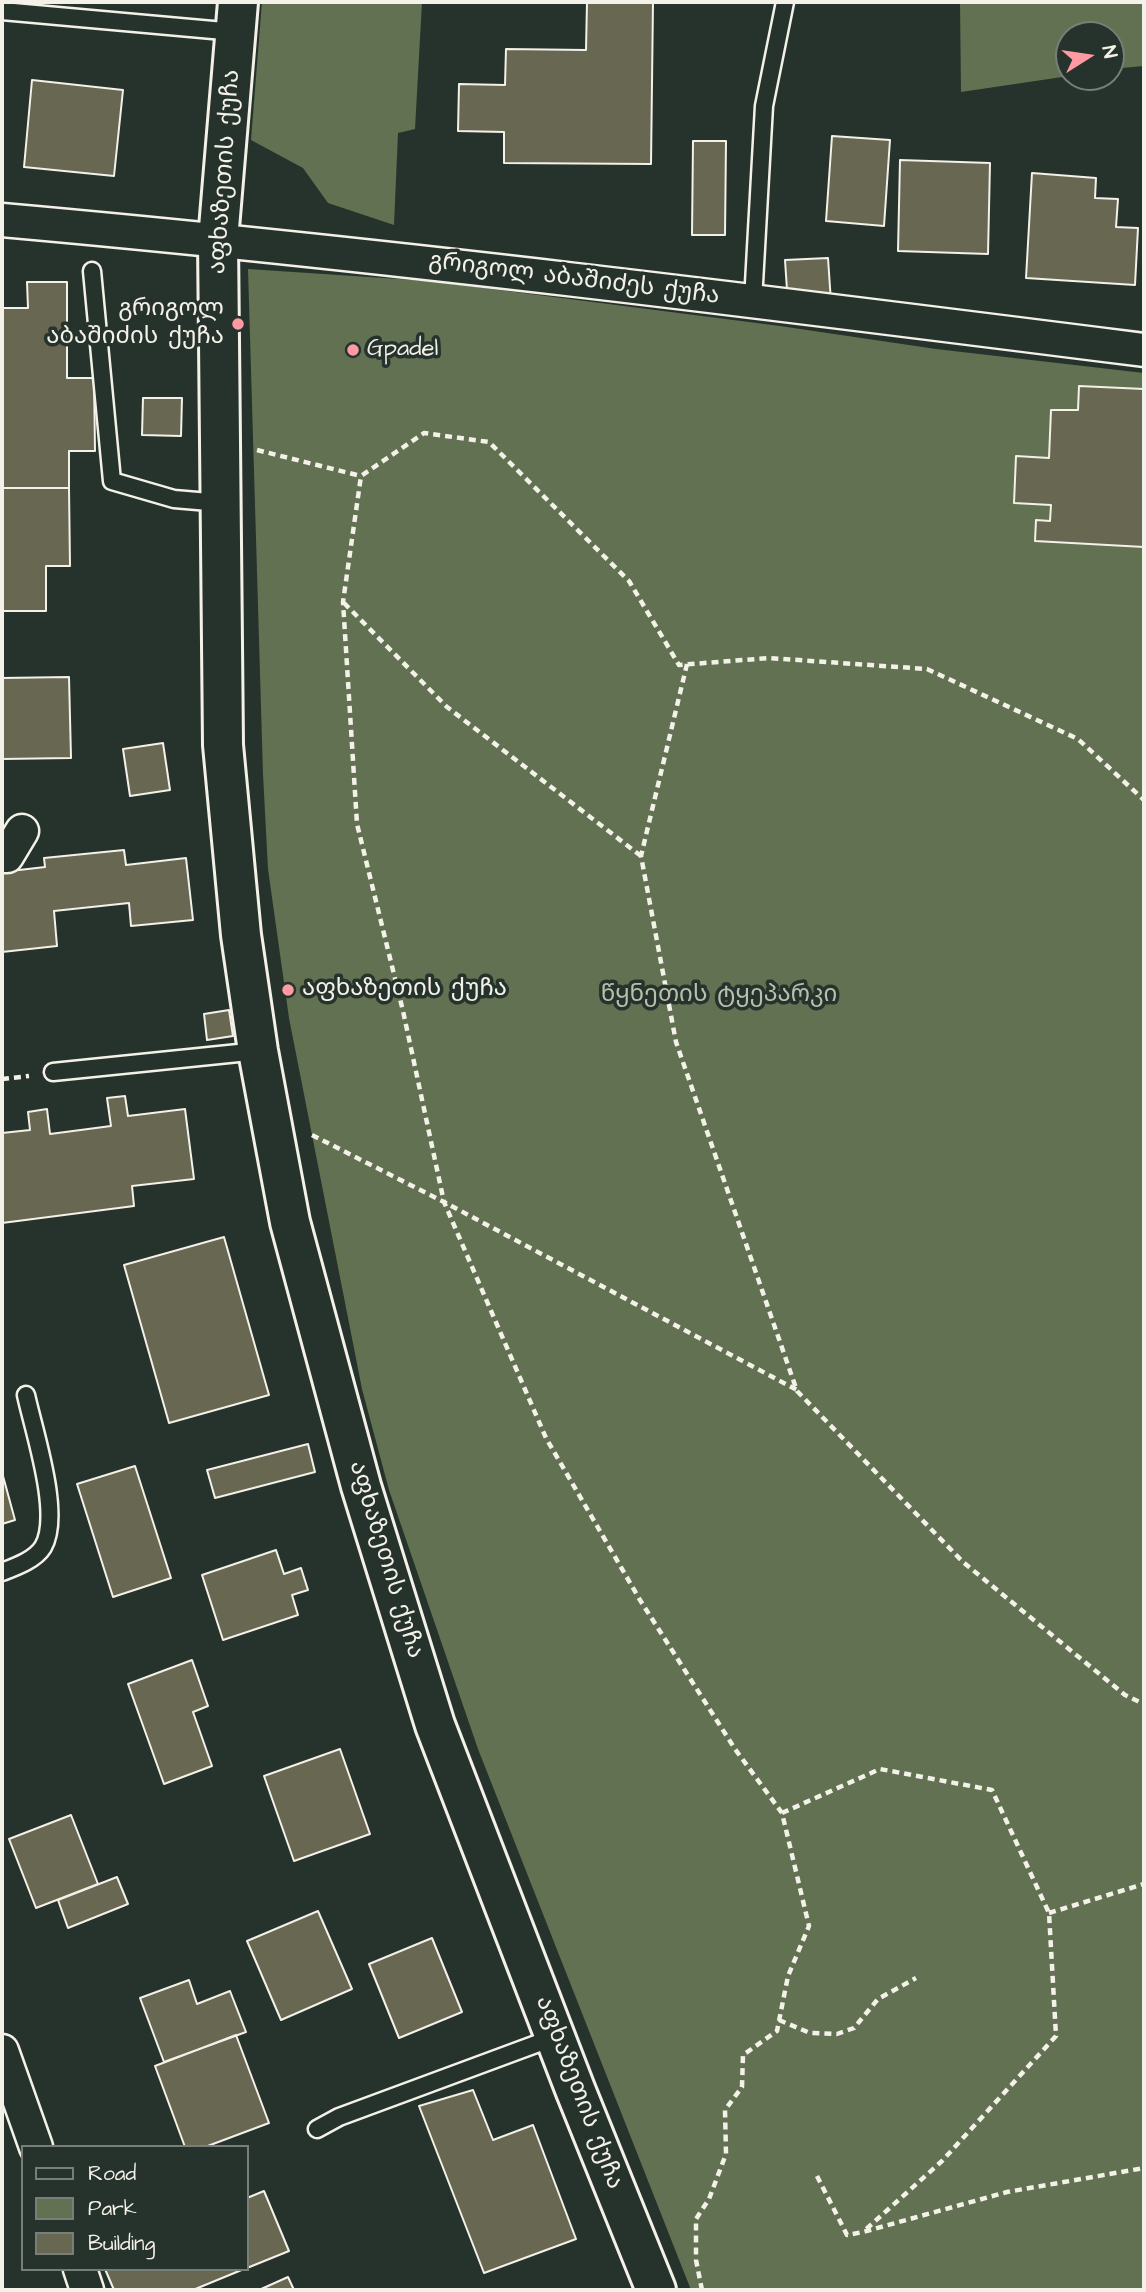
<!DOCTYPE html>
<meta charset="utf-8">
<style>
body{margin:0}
#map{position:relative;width:1146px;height:2292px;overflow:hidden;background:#26332d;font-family:"Architects Daughter",sans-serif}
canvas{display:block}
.frame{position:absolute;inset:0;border:4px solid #f4f1e8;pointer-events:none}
.legend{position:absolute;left:21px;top:2145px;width:228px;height:126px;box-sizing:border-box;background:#26332d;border:2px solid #787f78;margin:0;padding:9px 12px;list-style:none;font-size:21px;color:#f4f1e8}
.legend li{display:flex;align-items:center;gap:14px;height:35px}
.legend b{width:35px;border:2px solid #787f78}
.north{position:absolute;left:1055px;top:21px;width:70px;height:70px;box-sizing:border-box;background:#26332d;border:2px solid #787f78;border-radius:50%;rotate:78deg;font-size:19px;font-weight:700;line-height:28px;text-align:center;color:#f4f1e8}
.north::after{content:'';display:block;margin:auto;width:24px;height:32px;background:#ff9aa2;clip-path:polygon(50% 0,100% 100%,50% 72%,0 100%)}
</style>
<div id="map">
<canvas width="1146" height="2292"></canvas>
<div class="frame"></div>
<ul class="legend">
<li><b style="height:9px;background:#26332d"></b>Road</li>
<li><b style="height:19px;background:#627152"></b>Park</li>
<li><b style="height:19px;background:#686752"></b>Building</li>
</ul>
<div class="north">N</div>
</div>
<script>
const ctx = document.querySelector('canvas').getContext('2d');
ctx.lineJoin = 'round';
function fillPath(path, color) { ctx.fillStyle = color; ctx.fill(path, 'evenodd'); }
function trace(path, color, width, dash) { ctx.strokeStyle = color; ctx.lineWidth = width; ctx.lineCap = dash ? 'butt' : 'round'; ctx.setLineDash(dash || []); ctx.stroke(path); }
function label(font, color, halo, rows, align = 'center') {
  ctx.font = font + ' "Architects Daughter","Noto Sans Georgian",sans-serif'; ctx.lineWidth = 7; ctx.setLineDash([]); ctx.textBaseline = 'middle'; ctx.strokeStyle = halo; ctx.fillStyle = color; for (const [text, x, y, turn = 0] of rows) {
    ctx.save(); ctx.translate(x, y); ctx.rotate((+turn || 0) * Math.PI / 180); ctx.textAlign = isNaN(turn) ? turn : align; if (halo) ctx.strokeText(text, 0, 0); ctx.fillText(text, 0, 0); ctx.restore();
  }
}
fillPath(new Path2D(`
 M 262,2 L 422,2 L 415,129 L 398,133 L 394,225 L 328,203 L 303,168 L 251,140 Z
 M 960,2 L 1144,2 L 1144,66 L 1111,69 L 1111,35 L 1069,35 L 1069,76 L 961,92 Z
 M 248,269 L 429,281 L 780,326 L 936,349 L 1144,373 L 1144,2290 L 691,2290 L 478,1749 L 389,1490 L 362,1389 L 289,1018 L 268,869 L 263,774 Z`), '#627152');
const building = new Path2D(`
 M 587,2 L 653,2 L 651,164 L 504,163 L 504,132 L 458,131 L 459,84 L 505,85 L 506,49 L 586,50 Z
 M 32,80 L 123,90 L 114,176 L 24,167 Z
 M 832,136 L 890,140 L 884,226 L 826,221 Z
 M 693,141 L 726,141 L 725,235 L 692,235 Z
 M 900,160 L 990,163 L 988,254 L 898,251 Z
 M 1032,173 L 1096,178 L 1095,198 L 1118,199 L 1116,227 L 1138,228 L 1135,285 L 1026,278 Z
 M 828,258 L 831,302 L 788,305 L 785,260 Z
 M 27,282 L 67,282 L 67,378 L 94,378 L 95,451 L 69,451 L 69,488 L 2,488 L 2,308 L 28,308 Z
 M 1079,386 L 1144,389 L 1144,547 L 1035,541 L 1036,520 L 1050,521 L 1051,505 L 1014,503 L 1016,456 L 1049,458 L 1051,410 L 1078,410 Z
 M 143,398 L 182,398 L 181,436 L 142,435 Z
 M 2,488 L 69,488 L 70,566 L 46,566 L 46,611 L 2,611 Z
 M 69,677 L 71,758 L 2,759 L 2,678 Z
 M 163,743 L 170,790 L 130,796 L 123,749 Z
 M 124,850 L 126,865 L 186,858 L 193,920 L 131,926 L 129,903 L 54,911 L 57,946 L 2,952 L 2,872 L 45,867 L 44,858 Z
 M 229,1010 L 233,1036 L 207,1040 L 204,1014 Z
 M 125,1096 L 128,1116 L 185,1109 L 194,1179 L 132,1186 L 134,1206 L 2,1223 L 2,1133 L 30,1130 L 28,1112 L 47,1109 L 50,1134 L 111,1126 L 107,1098 Z
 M 224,1237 L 269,1395 L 169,1423 L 124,1265 Z
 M 308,1444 L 315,1472 L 215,1498 L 207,1470 Z
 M 135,1466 L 171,1578 L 113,1597 L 77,1484 Z
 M 3,1476 L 15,1520 L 2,1524 L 2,1477 Z
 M 276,1550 L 284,1574 L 301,1568 L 308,1590 L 292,1595 L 298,1615 L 223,1640 L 202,1575 Z
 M 192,1660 L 208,1706 L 193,1712 L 212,1766 L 164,1784 L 128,1684 Z
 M 340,1749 L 370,1834 L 294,1861 L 264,1776 Z
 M 71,1815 L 98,1884 L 36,1908 L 9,1839 Z
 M 117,1877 L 128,1904 L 68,1928 L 58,1900 Z
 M 318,1911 L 352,1989 L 281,2020 L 247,1941 Z
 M 432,1938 L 462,2012 L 399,2038 L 369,1964 Z
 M 189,1980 L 197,2004 L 230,1991 L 246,2032 L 164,2062 L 140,1998 Z
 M 236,2035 L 269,2123 L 205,2147 L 185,2147 L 155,2066 Z
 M 473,2090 L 493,2140 L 533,2125 L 576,2239 L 484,2273 L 419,2106 Z
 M 264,2191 L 289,2251 L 247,2268 L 247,2198 Z
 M 105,2269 L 244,2269 L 193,2290 L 114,2290 Z
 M 288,2277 L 294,2290 L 259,2290 Z`);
fillPath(building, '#686752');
trace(building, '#f4f1e8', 2);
const lane = new Path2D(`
 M 2,11 L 235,32
 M 92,271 L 112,481 L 174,499 L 221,503
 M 753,301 L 764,106 L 785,2
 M 53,1072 L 258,1051
 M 2,1572 C 15,1567 35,1560 43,1547 C 62,1515 34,1432 26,1395
 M 317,2129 L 339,2117 L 555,2037`);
const street = new Path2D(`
 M 2,220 C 384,254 764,302 1144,350
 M 2,856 L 7,856 L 22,831
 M 2,2051 L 36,2147
 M 80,2269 L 87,2290`);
const secondary = new Path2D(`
 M 238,2 L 218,240 L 223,745 L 241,935 L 258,1051 L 290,1222 L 361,1486 L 435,1725 L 575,2089 L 656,2290`);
trace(lane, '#f4f1e8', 21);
trace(street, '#f4f1e8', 37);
trace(secondary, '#f4f1e8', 44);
trace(new Path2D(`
 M 257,450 L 361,476
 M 344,603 L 447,707 L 641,856
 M 687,664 L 641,856 L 676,1042 L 797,1391 L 963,1562 L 1125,1695 L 1144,1704
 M 2,1079 L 29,1076
 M 312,1135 L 444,1202 L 797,1390
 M 782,1813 L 880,1769 L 992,1790 L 1049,1913 L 1056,2036 L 942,2161 L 863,2232
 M 1049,1913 L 1144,1884
 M 779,2020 L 810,2033 L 837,2034 L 854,2028 L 878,1999 L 916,1978
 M 817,2176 L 847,2235 L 863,2232 L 1007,2192 L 1144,2168
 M 702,2290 L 696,2260 L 696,2219 L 709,2199 L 726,2154 L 725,2110 L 742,2087 L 743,2055 L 777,2031 L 788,1976 L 809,1926 L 782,1813 L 735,1749 L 640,1600 L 546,1438 L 444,1202 L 403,1011 L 357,824 L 343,602 L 361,476 L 424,433 L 489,442 L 629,581 L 679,665 L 769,658 L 927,669 L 1078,739 L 1144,800`), '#f4f1e8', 4.5, [7, 5]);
trace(lane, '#26332d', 16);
trace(street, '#26332d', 32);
trace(secondary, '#26332d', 38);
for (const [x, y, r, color] of [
 [238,324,7,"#ff9aa2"],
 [353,350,7,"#ff9aa2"],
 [288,990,7,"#ff9aa2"]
]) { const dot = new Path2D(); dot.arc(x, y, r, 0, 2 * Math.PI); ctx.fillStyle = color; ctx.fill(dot); trace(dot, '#26332d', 2.5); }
label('24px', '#f4f1e8', '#26332d', [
 ["აფხაზეთის ქუჩა",226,172,-86],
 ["გრიგოლ აბაშიძეს ქუჩა",574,280,7],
 ["აფხაზეთის ქუჩა",385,1560,73],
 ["აფხაზეთის ქუჩა",578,2093,69]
]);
label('24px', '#f4f1e8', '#26332d', [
 ["გრიგოლ",224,310,"right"],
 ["აბაშიძის ქუჩა",224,338,"right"],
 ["Gpadel",367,350],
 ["აფხაზეთის ქუჩა",302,990]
], 'left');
label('24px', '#babeac', '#26332d', [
 ["წყნეთის ტყეპარკი",719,996]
]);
</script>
